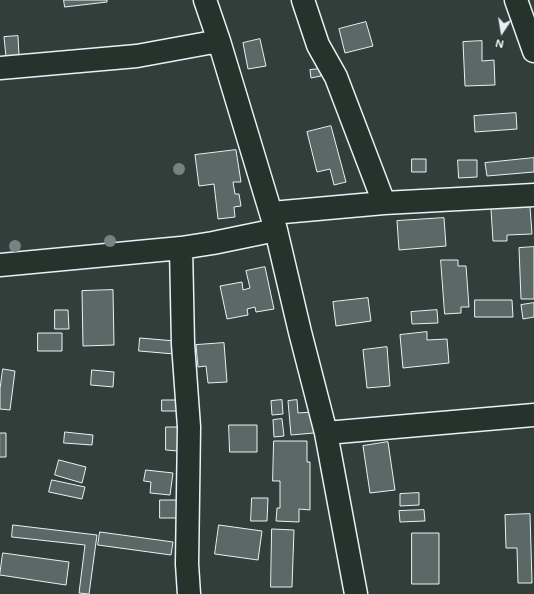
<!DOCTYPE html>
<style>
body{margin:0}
#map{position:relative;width:534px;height:594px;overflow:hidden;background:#323e39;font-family:Mali,sans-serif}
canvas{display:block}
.north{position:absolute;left:482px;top:12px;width:40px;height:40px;-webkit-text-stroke:3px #26332d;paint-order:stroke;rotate:192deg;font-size:11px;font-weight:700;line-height:16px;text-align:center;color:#e8f1f8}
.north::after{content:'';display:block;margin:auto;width:14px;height:18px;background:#e8f1f8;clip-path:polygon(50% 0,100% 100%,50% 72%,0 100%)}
</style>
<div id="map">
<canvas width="534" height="594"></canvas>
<div class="north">N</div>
</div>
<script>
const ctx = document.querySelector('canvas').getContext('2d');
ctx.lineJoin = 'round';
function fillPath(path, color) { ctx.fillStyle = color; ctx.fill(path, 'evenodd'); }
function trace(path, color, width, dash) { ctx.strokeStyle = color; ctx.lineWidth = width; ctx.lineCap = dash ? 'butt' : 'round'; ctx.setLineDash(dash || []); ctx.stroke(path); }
const building = new Path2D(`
 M 64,0 L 107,0 L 107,2 L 65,7 Z
 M 366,22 L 373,46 L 345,53 L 339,29 Z
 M 18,36 L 19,56 L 6,57 L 4,37 Z
 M 260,39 L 266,66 L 248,69 L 243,43 Z
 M 482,41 L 482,61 L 494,60 L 495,85 L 465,86 L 463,42 Z
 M 320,69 L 321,76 L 311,78 L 310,70 Z
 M 516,113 L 517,129 L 475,132 L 474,116 Z
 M 331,126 L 346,182 L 334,185 L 330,169 L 317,172 L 307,132 Z
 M 236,150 L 241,182 L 233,182 L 235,194 L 239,194 L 241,206 L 234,207 L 235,217 L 218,219 L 214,184 L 199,186 L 195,155 Z
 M 534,158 L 534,172 L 487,176 L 485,163 Z
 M 412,159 L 426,159 L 426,172 L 412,172 Z
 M 458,160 L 477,160 L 477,177 L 459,178 Z
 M 530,207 L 532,234 L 507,235 L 507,241 L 493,241 L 491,209 Z
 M 444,218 L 446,246 L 399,250 L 397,221 Z
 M 534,247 L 534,299 L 521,299 L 519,248 Z
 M 441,260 L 458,260 L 458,266 L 466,266 L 469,307 L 461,307 L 461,313 L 445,314 Z
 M 265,267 L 274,309 L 256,312 L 255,307 L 247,309 L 248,315 L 227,319 L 220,286 L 242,282 L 243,290 L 250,288 L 246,271 Z
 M 113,290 L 114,345 L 83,346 L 82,291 Z
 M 368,298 L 371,321 L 336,326 L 333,302 Z
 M 475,300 L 512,300 L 513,317 L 475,317 Z
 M 534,303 L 534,317 L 523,319 L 521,305 Z
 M 55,310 L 68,310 L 69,329 L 55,329 Z
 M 437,310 L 438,323 L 412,324 L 411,312 Z
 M 427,332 L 427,340 L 447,339 L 449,363 L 403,368 L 400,335 Z
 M 38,333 L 62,333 L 62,351 L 38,351 Z
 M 140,338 L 175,341 L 174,354 L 139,351 Z
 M 224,343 L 227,382 L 208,383 L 206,366 L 198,367 L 196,345 Z
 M 387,347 L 390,386 L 367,388 L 363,350 Z
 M 3,369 L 15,371 L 10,410 L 0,409 L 0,389 Z
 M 92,370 L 114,372 L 113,387 L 91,385 Z
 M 162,400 L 176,400 L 177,411 L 162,411 Z
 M 282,400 L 283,414 L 272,415 L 271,401 Z
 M 297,400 L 298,413 L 312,412 L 314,433 L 291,435 L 288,401 Z
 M 282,419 L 284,436 L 274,437 L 273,420 Z
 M 229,425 L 257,425 L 257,452 L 230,452 Z
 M 166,427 L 178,427 L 178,451 L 166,450 Z
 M 65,432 L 93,435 L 92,445 L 64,443 Z
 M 0,433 L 6,433 L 6,457 L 0,457 Z
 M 274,441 L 307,441 L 307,462 L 310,462 L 310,510 L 299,509 L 299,522 L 276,521 L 277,508 L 280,508 L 280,481 L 273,481 Z
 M 388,442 L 395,490 L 370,493 L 363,446 Z
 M 59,460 L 86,467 L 82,483 L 55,475 Z
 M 146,470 L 173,473 L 170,495 L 150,493 L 151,482 L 144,481 Z
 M 52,480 L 85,487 L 82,499 L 49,492 Z
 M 419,493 L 419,505 L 400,506 L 400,494 Z
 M 252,498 L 268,498 L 267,521 L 251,521 Z
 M 160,500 L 178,500 L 178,518 L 160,518 Z
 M 424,510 L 425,521 L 400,522 L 399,511 Z
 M 530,514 L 532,583 L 518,583 L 517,548 L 506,548 L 505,515 Z
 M 13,525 L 97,535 L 89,594 L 79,593 L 85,545 L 12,537 Z
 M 219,525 L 262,531 L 258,560 L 215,554 Z
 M 272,529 L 294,530 L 292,587 L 271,587 Z
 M 100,532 L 173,542 L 171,555 L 98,545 Z
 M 412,533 L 439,533 L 439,584 L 412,584 Z
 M 3,553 L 69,562 L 66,585 L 0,575 Z`);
fillPath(building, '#5c6865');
trace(building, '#e8f1f8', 1);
const minor = new Path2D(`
 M 205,0 L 219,41 L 276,230 L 300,332 L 326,433 L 356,594
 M 303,0 L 318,45 L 336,77 L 384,203
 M 516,0 L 534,51
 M 0,68 L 137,56 L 219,41
 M 272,213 L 384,203 L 534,195
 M 181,248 L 183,344 L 189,427 L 187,564 L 189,594
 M 0,265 L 181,248 L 213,243 L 276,230
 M 326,433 L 534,415`);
trace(minor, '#e8f1f8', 25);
trace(minor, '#26332d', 22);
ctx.fillStyle = '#778382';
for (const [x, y] of [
 [179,169],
 [110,241],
 [15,246]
]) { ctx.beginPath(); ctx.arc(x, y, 6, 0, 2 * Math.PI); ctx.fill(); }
</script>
